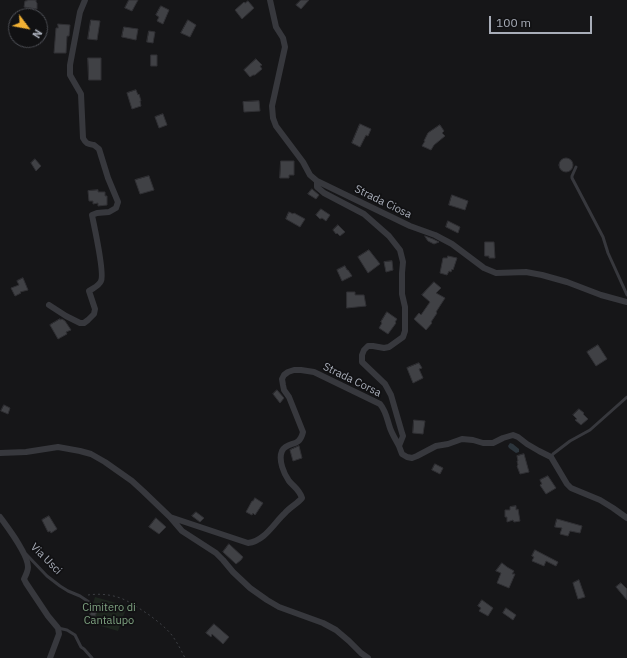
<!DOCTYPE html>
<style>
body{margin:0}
#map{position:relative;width:627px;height:658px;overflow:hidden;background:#161618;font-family:"IBM Plex Sans",sans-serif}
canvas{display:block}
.north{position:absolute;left:8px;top:8px;width:40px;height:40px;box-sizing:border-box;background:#111113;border:1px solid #4d4f55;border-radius:50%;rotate:122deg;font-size:11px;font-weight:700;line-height:16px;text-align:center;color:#a8adb8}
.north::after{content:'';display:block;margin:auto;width:14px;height:18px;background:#f2b134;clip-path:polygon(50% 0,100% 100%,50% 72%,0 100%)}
.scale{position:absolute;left:489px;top:16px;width:103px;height:18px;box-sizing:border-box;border:2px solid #a8adb8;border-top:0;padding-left:5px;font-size:12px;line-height:14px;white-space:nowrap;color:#a8adb8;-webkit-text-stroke:3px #111113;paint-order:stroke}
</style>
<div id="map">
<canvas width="627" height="658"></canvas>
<div class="north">N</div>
<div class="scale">100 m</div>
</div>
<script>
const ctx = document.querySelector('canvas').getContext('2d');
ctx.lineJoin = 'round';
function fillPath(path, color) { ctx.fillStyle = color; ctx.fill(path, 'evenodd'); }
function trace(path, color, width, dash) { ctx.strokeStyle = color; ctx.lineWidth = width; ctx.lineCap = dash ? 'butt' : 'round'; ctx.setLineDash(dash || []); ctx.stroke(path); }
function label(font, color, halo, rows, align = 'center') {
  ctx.font = font + ' "IBM Plex Sans",sans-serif'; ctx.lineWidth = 3.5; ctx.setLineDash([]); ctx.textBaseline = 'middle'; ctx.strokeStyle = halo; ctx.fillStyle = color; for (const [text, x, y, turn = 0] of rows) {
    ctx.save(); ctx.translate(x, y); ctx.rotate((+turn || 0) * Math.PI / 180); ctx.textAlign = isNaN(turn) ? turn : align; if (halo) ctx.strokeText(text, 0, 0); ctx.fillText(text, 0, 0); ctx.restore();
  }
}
fillPath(new Path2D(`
 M 95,597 L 127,606 L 118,631 L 87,622 Z`), '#1e261f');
fillPath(new Path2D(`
 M 510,443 L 513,444 L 519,449 L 519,452 L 516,453 L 509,448 L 508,446 Z`), '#2c353c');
const building = new Path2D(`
 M 27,0 L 36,0 L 36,2 L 37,3 L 37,9 L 24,7 L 25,1 L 27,1 Z
 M 129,0 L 138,0 L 132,11 L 125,8 Z
 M 301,0 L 309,0 L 301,9 L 296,5 Z
 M 248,1 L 254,8 L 242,19 L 235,10 L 244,2 L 245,3 Z
 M 161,6 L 169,10 L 163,24 L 157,21 L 159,17 L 156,15 Z
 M 91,20 L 100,21 L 97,40 L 88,39 Z
 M 188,20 L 196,25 L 190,37 L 181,33 Z
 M 58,24 L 70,25 L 69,36 L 67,36 L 66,53 L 54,53 L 56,28 L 58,28 Z
 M 124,27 L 138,29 L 136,40 L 122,37 Z
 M 149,31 L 155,32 L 153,43 L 147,42 Z
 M 151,55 L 157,55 L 157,66 L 151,66 Z
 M 88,58 L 101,58 L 101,80 L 89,80 Z
 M 256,59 L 262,65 L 260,66 L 262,69 L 255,75 L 253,75 L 250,77 L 244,70 Z
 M 136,90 L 138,95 L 139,94 L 141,101 L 140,101 L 141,106 L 132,109 L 127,93 Z
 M 259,101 L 260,111 L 244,112 L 243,102 Z
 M 163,114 L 167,125 L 159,128 L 155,117 Z
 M 360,124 L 371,129 L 368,136 L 366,135 L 360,147 L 352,143 Z
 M 440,125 L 444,131 L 442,133 L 445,136 L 434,145 L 431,150 L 422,146 L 425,141 L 424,141 L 428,133 Z
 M559 165a7 7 0 1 1 14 0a7 7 0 1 1-14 0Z
 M 35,159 L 41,166 L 36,171 L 31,163 Z
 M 281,161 L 294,161 L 294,175 L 289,175 L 289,178 L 280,178 Z
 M 149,176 L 154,190 L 140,194 L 135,180 Z
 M 312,189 L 319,195 L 316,199 L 308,194 Z
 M 98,190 L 98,192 L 105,192 L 105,196 L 107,196 L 107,205 L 98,206 L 98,203 L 93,204 L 93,201 L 89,201 L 88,191 Z
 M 452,195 L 468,201 L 465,210 L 449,205 Z
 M 321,209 L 330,215 L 326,221 L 322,218 L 320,219 L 316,215 Z
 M 289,212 L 293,214 L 294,213 L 305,219 L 300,227 L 286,219 Z
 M 448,221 L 460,227 L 458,233 L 446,227 Z
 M 338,225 L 345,232 L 340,236 L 337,233 L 336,234 L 333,230 Z
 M 425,236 L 433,239 L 439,242 L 434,244 L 428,241 Z
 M 485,242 L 494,242 L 495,258 L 489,258 L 489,256 L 485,256 Z
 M 369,250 L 380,264 L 368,273 L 358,257 Z
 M 448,256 L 457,258 L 453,270 L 452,269 L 451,272 L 449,271 L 447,275 L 440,273 L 443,258 L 447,258 Z
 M 392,261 L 393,270 L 386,272 L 384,262 Z
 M 345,266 L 347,270 L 348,270 L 352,276 L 342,281 L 337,270 Z
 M 23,278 L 28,290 L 20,292 L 21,293 L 15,296 L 11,288 L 19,285 L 17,281 Z
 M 434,282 L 441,288 L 436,293 L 445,298 L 436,312 L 437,313 L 431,322 L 432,323 L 426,330 L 414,319 L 419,313 L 421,315 L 430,302 L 422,295 Z
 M 347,292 L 355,292 L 355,295 L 364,295 L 366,306 L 347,308 Z
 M 387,312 L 397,319 L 395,322 L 396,323 L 388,334 L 379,328 L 382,323 L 381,322 Z
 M 60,319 L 60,320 L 62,319 L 65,321 L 71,330 L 66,332 L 67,334 L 58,339 L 50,325 Z
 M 598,345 L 607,359 L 596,366 L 587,352 Z
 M 419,363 L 422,368 L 419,369 L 423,378 L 413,383 L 407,368 Z
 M 277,390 L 284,398 L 280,403 L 273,394 Z
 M 4,405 L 10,408 L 8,414 L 1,411 Z
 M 579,409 L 584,413 L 583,414 L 588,419 L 581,425 L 575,420 L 577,419 L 573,415 Z
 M 414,420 L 425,421 L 423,434 L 413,433 Z
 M 299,446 L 302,458 L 293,461 L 290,450 Z
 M 524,454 L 529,472 L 520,474 L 517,466 L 518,465 L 517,461 L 518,461 L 517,456 Z
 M 435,464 L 443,468 L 440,474 L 432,470 Z
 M 548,476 L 556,488 L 546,494 L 540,485 L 542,484 L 540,480 Z
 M 255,498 L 263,503 L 255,515 L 253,513 L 252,515 L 246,512 L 252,501 L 253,501 Z
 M 516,506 L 516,510 L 518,509 L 520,521 L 514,522 L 513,520 L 507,522 L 507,517 L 505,517 L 505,510 L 510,510 L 510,507 Z
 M 196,512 L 204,518 L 200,522 L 192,516 Z
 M 49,516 L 57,529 L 51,533 L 50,531 L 48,532 L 42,520 Z
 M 156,518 L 166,527 L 159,534 L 149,527 Z
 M 557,519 L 582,526 L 580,533 L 570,531 L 568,536 L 560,534 L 562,528 L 555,527 Z
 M 229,544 L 243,557 L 241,560 L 236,564 L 223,552 Z
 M 535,550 L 558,562 L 556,566 L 546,561 L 544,566 L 532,561 L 534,557 L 532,556 Z
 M 502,563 L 507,567 L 514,571 L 512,574 L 515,574 L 509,588 L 497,583 L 501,573 L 496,571 Z
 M 579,580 L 585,597 L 578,599 L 573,583 Z
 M 621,583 L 627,589 L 627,600 L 616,587 Z
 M 482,600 L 493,608 L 488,616 L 479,611 L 481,608 L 478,606 Z
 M 93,605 L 99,607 L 95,616 L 90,615 Z
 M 506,608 L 516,615 L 513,620 L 503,613 Z
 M 214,624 L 229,637 L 223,644 L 212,634 L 211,637 L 206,633 Z`);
fillPath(building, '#404145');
trace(building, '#303034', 1);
trace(new Path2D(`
 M 88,595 C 101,593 116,595 127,601 C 134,604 141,610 148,614 C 156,620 165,627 171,634 C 177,642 181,650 185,658`), '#3d3f44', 1, [2, 3]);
trace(new Path2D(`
 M 576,167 L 572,176 L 572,178 L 603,237 L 608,253 L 627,295
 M 551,457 L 553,454 L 570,441 L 590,430 L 627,397
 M 26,554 L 47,576 L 60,586 L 68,591 L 80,596 L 89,602
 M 58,628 L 67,630 L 75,635 L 81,647 L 84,649 L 92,658`), '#37383d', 3);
trace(new Path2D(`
 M 270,0 L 276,27 L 283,38 L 285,47 L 272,106 L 273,118 L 276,126 L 303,162 L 310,175 L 317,181 L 410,226 L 435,235 L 452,244 L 484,268 L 496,273 L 526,272 L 542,275 L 567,282 L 601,295 L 627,302
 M 317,181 L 317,187 L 324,193 L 364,214 L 389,236 L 400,250 L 403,262 L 402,273 L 402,294 L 405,307 L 405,331 L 403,337 L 389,347 L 384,348 L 373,346 L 368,346 L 364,350 L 362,355 L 362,362 L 385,384 L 391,395 L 402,433 L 403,436 L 399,446 L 402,454 L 407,457 L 412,458 L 417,456 L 436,446 L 448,444 L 462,439 L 473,440 L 483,443 L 493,443 L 503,438 L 513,435 L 518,437 L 527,444 L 539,451 L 551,457 L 567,484 L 571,488 L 600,500 L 613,508 L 627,518
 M 49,305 L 66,316 L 80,323 L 84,323 L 88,320 L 94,314 L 95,309 L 89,291 C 93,288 99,286 101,281 C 105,273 94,226 92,215 L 97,213 L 109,212 L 116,208 L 118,202 L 108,178 L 99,149 L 94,145 C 88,144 86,144 83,138 L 81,94 L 70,75 L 70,65 L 80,12 L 85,0
 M 0,453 L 26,452 L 58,447 L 80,451 L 91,454 L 105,462 L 132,481 L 144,492 L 170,517 L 182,531 L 216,553 L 223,560 L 233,572 L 250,588 L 267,600 L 279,607 L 323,623 L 336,630 L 349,641 L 361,653 L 368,658
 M 0,517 C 8,528 28,554 28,567 C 28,571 26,575 24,579 L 26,583 L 48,616 L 58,628 L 59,634 L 50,658
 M 170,517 L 248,543 C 265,541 274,523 285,513 C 290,507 297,504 302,498 C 299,489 294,487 289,481 C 284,474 278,460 282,451 C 288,440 299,449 303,432 L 289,397 L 284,390 L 283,385 L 282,379 L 284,375 L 288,372 L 294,370 L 301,370 L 314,372 L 380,404 C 386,411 387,419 390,428 C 392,434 396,440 399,446`), '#37383d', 6);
label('11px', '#a8adb8', '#111113', [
 ["Strada Ciosa",383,202,26],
 ["Strada Corsa",352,380,26],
 ["Via Usci",46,559,45]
]);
label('11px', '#7fa381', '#111113', [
 ["Cimitero di",109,608],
 ["Cantalupo",109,621]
]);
</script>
